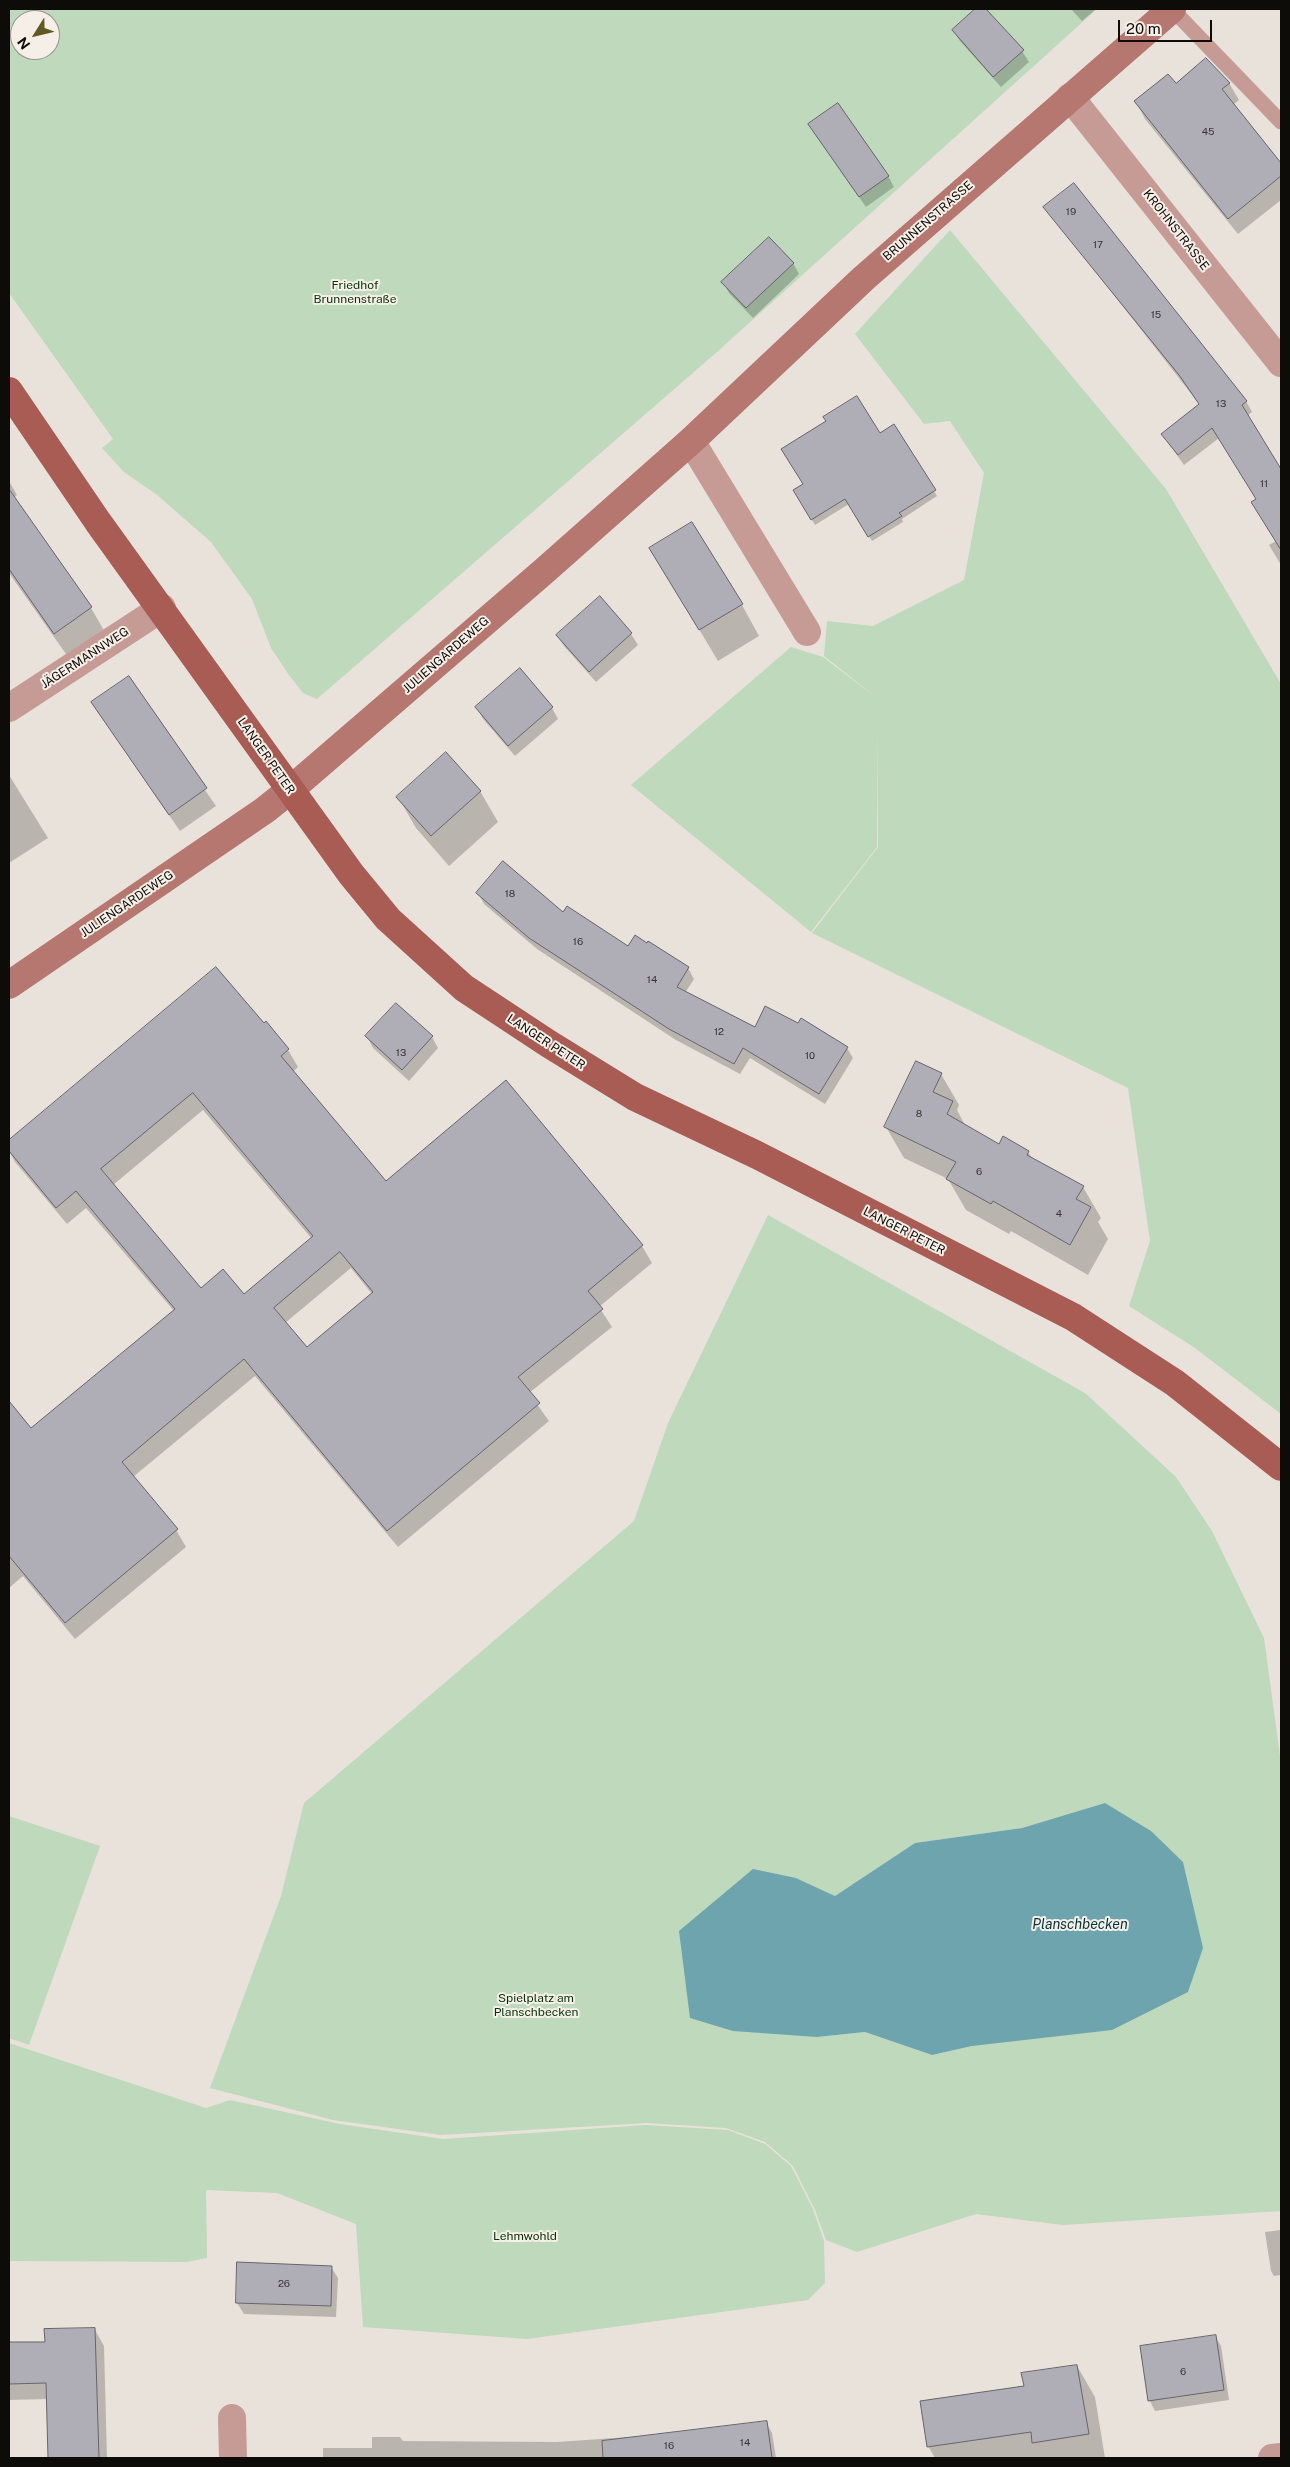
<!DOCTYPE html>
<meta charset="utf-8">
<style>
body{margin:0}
#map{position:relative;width:1290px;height:2467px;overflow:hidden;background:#e8e2da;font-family:"Public Sans",sans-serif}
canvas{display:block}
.frame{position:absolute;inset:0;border:10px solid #0e0c09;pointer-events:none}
.north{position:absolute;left:10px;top:10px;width:50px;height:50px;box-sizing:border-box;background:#f5efe7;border:1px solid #99948e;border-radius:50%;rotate:234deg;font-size:14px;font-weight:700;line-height:20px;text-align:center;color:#0e0c09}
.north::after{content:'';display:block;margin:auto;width:18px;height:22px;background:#615824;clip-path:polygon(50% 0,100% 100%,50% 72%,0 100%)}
.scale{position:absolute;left:1118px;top:20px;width:94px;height:22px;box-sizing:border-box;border:2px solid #0e0c09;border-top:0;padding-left:6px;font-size:15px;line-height:18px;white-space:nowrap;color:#0e0c09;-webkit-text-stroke:4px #f5efe7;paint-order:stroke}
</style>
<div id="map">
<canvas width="1290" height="2467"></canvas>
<div class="frame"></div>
<div class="north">N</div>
<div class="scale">20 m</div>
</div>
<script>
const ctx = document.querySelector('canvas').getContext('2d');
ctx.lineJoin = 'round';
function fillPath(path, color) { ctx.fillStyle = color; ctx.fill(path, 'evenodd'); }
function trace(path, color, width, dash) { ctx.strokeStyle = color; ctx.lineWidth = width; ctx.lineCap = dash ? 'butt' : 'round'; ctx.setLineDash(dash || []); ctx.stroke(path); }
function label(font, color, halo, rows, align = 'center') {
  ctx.font = font + ' "Public Sans",sans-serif'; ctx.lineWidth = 4; ctx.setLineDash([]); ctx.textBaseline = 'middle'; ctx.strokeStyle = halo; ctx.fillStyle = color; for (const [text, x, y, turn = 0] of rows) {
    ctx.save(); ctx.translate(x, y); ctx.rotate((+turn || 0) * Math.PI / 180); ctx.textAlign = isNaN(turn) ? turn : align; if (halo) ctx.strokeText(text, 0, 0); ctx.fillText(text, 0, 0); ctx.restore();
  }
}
fillPath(new Path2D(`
 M 9,9 L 1097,9 L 717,352 L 317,699 L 303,693 L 289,675 L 271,648 L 252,599 L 211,542 L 156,494 L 124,472 L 102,448 L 113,439 L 9,293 ZM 20,20 L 50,20 L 50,50 L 20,50 Z
 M 950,230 L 1166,489 L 1281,684 L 1281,1414 L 1195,1348 L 1129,1306 L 1150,1241 L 1128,1088 L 812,933 L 878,847 L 878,723 L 877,847 L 811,932 L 631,785 L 791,647 L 823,657 L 878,699 L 824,656 L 827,621 L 873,626 L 964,580 L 984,473 L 950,421 L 924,424 L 855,334 Z
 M 768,1215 L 1085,1393 L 1176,1477 L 1212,1531 L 1264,1638 L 1281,1763 L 1281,2211 L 1063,2225 L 976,2214 L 857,2252 L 826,2240 L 815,2210 L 793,2166 L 765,2142 L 726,2128 L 647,2123 L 441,2135 L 333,2120 L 210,2088 L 281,1896 L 304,1803 L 634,1521 L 668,1423 ZM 1105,1803 L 972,2046 L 932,2055 L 865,2032 L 817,2037 L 796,1878 L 835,1896 L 915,1843 L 1022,1828 Z
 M 9,1816 L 100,1846 L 29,2045 L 9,2038 Z
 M 9,2043 L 206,2108 L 230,2100 L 340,2124 L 443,2139 L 646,2125 L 728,2130 L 765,2144 L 791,2166 L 813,2209 L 824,2241 L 825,2283 L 808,2300 L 527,2339 L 363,2327 L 356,2224 L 277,2193 L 206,2190 L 207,2258 L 187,2262 L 9,2261 Z`), '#bed9bc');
fillPath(new Path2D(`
 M 1105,1803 L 1151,1831 L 1183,1862 L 1203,1948 L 1188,1992 L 1112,2030 L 972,2046 L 932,2055 L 865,2032 L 817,2037 L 733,2031 L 690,2018 L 679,1931 L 753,1869 L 796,1878 L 835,1896 L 915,1843 L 1022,1828 Z`), '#6ea4ad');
fillPath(new Path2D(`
 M 977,9 L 984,9 L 1022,51 L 1029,62 L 1001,87 L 960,41 L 953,30 Z
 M 1071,9 L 1096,9 L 1082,21 Z
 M 1229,83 L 1239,100 L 1233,105 L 1281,165 L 1281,200 L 1238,234 L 1145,119 L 1136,102 L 1176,84 Z
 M 816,135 L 888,176 L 894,187 L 866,207 Z
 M 1045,207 L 1246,401 L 1252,412 L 1247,416 L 1281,472 L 1281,565 L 1269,545 L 1276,541 L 1257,499 L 1219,438 L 1184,465 L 1169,444 L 1163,434 L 1200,405 Z
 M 793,263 L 799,274 L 753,318 L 729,293 L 723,282 Z
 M 894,426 L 937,496 L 902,519 L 903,522 L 872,541 L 849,504 L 815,525 L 795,491 Z
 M 9,481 L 17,495 L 13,498 L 91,608 L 109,639 L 73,664 L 9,573 Z
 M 669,579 L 742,605 L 759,636 L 718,661 Z
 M 600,598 L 631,634 L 638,645 L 596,682 L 564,646 L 557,635 Z
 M 128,678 L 216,806 L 180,831 L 92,703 Z
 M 477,707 L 552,708 L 558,719 L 515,756 L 483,719 Z
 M 9,775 L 48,838 L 9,863 Z
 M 480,791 L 498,822 L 449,866 L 416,828 L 398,797 Z
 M 478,893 L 564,914 L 628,948 L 648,942 L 688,968 L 694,979 L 685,993 L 755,1029 L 847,1048 L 853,1058 L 825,1104 L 750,1058 L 740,1074 L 676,1040 L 537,949 L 484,904 Z
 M 216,969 L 263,1025 L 288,1050 L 298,1067 L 293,1072 L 386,1183 L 506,1082 L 642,1246 L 652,1263 L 599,1307 L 612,1327 L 529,1393 L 549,1421 L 398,1547 L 255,1376 L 133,1477 L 176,1530 L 186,1547 L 75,1639 L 23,1576 L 9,1588 L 9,1403 L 31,1430 L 174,1311 L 86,1208 L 67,1224 L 15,1162 L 9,1151 L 9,1142 ZM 203,1110 L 312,1239 L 244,1295 L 200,1289 L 113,1185 ZM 351,1268 L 372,1294 L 306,1349 L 285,1323 Z
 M 396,1005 L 432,1037 L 438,1048 L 409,1081 L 373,1048 L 367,1036 Z
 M 941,1074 L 959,1105 L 957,1110 L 966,1127 L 999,1146 L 1028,1152 L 1033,1160 L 1083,1187 L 1101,1218 L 1098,1222 L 1108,1239 L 1088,1275 L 1011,1231 L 1009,1234 L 966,1210 L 948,1179 L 904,1158 L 886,1127 Z
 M 1281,2230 L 1281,2275 L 1274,2276 L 1271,2271 L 1265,2232 Z
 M 331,2267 L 338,2278 L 336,2317 L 244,2314 L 237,2303 Z
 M 95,2330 L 104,2346 L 107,2458 L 49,2458 L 47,2399 L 9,2400 L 9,2344 L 46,2343 Z
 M 1215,2336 L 1221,2346 L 1229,2400 L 1155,2411 L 1150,2401 L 1141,2347 Z
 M 1077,2366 L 1095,2397 L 1105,2458 L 935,2458 L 928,2446 L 1025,2387 Z
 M 766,2422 L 772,2433 L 776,2458 L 323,2458 L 323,2448 L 372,2448 L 372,2437 L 400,2437 L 403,2441 L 557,2442 L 643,2436 Z`), '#0003');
const building = new Path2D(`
 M 975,9 L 986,9 L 1024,50 L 993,77 L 952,30 Z
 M 1206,58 L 1230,83 L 1222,89 L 1281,163 L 1281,176 L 1228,219 L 1134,101 L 1168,74 L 1176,83 Z
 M 838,103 L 889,176 L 859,197 L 808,124 Z
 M 1074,183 L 1247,401 L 1242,405 L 1281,469 L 1281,550 L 1251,502 L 1256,499 L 1212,428 L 1178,455 L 1161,434 L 1199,404 L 1179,375 L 1043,207 Z
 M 769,237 L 794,263 L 746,308 L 721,282 Z
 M 857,396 L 880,433 L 894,424 L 936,490 L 899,513 L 902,516 L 868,537 L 845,499 L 811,520 L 793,490 L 803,484 L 781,449 L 826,421 L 823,417 Z
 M 9,489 L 92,607 L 54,634 L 9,569 Z
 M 692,522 L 743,604 L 699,630 L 649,548 Z
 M 600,596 L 632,633 L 589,672 L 556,635 Z
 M 520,668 L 553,707 L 508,746 L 475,707 Z
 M 129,676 L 207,788 L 169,815 L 91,702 Z
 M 446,752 L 481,791 L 431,836 L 396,797 Z
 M 503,861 L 563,912 L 567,906 L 628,946 L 635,935 L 647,943 L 648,941 L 689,967 L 677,987 L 755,1027 L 765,1006 L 798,1023 L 801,1018 L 848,1047 L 819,1094 L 743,1048 L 734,1064 L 669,1029 L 529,938 L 476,893 Z
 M 216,967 L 264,1023 L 266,1021 L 289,1049 L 281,1056 L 386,1181 L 506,1080 L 643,1245 L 588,1291 L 603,1309 L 518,1377 L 540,1403 L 387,1531 L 244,1359 L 122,1462 L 178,1529 L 65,1623 L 9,1556 L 9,1401 L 31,1428 L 175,1309 L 76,1191 L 56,1208 L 9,1151 L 9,1140 ZM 193,1093 L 313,1236 L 244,1294 L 223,1269 L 201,1288 L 101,1169 ZM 340,1252 L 373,1292 L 307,1347 L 274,1308 Z
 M 396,1003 L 433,1036 L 402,1070 L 365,1036 Z
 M 916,1061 L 942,1073 L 933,1092 L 953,1101 L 947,1114 L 999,1144 L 1003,1136 L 1029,1151 L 1027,1155 L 1084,1186 L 1076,1199 L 1091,1207 L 1070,1245 L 993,1201 L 991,1204 L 946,1179 L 956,1162 L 884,1127 Z
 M 237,2262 L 332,2266 L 331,2306 L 236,2303 Z
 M 95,2328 L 99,2458 L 48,2458 L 46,2383 L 9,2384 L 9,2342 L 45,2342 L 44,2329 Z
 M 1216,2335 L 1224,2390 L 1148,2401 L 1140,2346 Z
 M 1077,2365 L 1089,2434 L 1032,2443 L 1031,2432 L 927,2447 L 920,2401 L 1024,2386 L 1021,2373 Z
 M 767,2421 L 772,2458 L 603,2458 L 602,2441 Z`);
fillPath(building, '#afadb6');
trace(building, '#65646c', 1);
trace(new Path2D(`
 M 1172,9 L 1281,122`), '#c69b95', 15);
trace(new Path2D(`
 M 1070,97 L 1281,363
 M 691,441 L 807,632
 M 9,708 L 162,608
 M 232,2418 L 233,2458
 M 1272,2458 L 1281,2457`), '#c69b95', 28);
trace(new Path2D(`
 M 9,985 L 265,810 L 290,790 L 543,572 L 691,441 L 864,278 L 1172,9`), '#b5776f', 28);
trace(new Path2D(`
 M 9,391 L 98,522 L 351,874 L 388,919 L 464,988 L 549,1044 L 635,1097 L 757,1155 L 1073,1317 L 1175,1383 L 1281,1467`), '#a85c54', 28);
label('10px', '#363434', null, [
 ["45",1208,132],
 ["19",1071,212],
 ["17",1098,245],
 ["15",1156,315],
 ["13",1221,404],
 ["11",1264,484],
 ["18",510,894],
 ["16",578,942],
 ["14",652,980],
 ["12",719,1032],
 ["13",401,1053],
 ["10",810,1056],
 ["8",919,1114],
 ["6",979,1172],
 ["4",1059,1214],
 ["26",284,2284],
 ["6",1183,2372],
 ["14",745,2443],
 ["16",669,2446]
]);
label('12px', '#0e0c09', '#f5efe7', [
 ["BRUNNENSTRASSE",928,221,-41],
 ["KROHNSTRASSE",1176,230,52],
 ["JULIENGARDEWEG",446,655,-41],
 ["JÄGERMANNWEG",85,658,-33],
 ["LANGER PETER",266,756,55],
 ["JULIENGARDEWEG",127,904,-34],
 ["LANGER PETER",546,1042,33],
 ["LANGER PETER",904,1231,27]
]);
label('12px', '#043407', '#f5efe7', [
 ["Friedhof",355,285],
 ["Brunnenstraße",355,299],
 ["Spielplatz am",536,1998],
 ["Planschbecken",536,2012],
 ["Lehmwohld",525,2236]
]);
label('italic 14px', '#00353d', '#f5efe7', [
 ["Planschbecken",1080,1925]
]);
</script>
